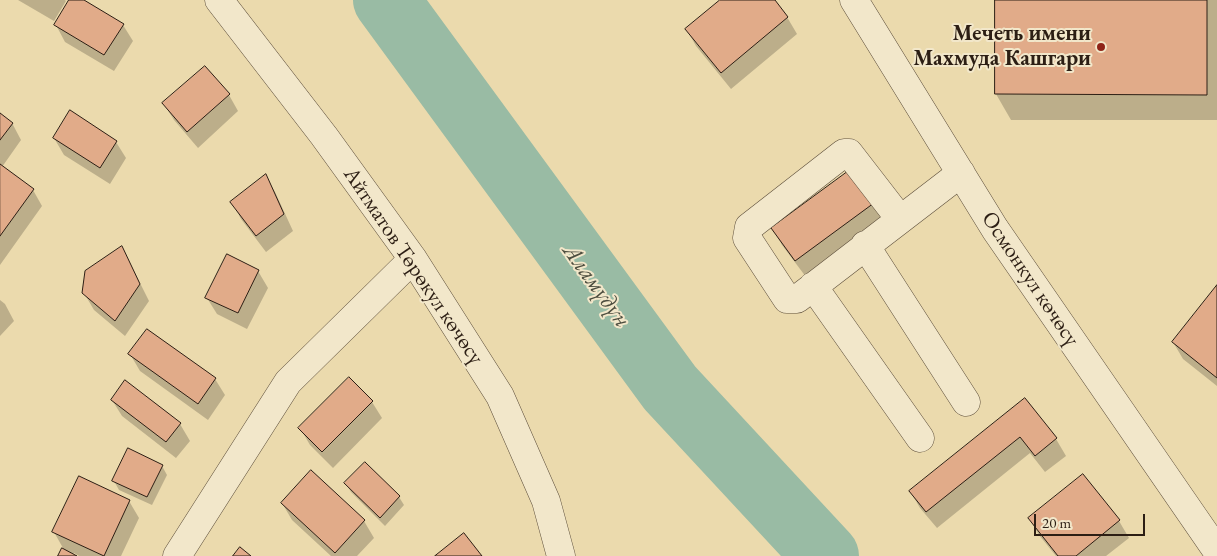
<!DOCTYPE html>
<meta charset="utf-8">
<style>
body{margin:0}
#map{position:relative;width:1217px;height:556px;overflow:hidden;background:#ebdaad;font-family:"EB Garamond",serif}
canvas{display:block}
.scale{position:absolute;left:1034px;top:514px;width:111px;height:22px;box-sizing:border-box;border:2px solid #2c1e14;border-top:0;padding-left:6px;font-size:15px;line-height:18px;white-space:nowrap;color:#2c1e14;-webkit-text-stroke:4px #f2e7ca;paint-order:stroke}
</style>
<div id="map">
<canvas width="1217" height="556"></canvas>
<div class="scale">20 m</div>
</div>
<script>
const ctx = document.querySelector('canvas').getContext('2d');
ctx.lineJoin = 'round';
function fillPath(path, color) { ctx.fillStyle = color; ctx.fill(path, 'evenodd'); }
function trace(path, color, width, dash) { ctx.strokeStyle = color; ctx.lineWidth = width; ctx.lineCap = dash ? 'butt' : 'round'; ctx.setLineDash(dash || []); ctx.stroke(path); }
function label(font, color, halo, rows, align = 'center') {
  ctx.font = font + ' "EB Garamond",serif'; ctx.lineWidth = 4; ctx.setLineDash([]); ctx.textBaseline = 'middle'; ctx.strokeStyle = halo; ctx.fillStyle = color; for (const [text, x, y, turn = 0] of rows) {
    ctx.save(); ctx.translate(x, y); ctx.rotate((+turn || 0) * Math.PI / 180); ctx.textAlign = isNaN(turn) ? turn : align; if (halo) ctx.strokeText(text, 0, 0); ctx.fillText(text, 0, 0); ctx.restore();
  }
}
fillPath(new Path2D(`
 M 18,0 L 65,0 L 66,1 L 54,21 Z
 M 70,0 L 82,0 L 123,25 L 133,41 L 114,71 L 65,42 L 56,25 Z
 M 722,0 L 773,0 L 787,17 L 797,34 L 731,89 L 696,46 L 687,30 Z
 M 997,0 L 1217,0 L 1217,120 L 1011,120 L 996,94 Z
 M 229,95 L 238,111 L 198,148 L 174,120 L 164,104 Z
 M 0,115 L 12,123 L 21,140 L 2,167 L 33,190 L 42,206 L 0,265 Z
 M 54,138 L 116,142 L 126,158 L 110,184 L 64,155 Z
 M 266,176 L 275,192 L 293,231 L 266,252 L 241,219 L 232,202 Z
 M 873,204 L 882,220 L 806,277 L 782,245 L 773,229 Z
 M 122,247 L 149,301 L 125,336 L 94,310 L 84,293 Z
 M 258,271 L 268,288 L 247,329 L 217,314 L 207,298 Z
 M 1217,287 L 1217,386 L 1183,359 L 1173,342 Z
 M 0,300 L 5,304 L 14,321 L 0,336 Z
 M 130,354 L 215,379 L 225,395 L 208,420 L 140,371 Z
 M 1024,399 L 1056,439 L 1066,456 L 1045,472 L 1030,453 L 937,528 L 920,508 L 910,491 Z
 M 112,400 L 180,424 L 190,441 L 176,458 L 122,416 Z
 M 372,402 L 382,418 L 333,468 L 310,445 L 300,428 Z
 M 365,464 L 399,497 L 404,505 L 385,526 L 351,492 L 346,484 Z
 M 162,466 L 167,475 L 152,505 L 119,490 L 114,481 Z
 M 312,472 L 364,521 L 374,538 L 357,556 L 331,556 L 292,520 L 282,503 Z
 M 1083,475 L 1119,521 L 1129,538 L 1106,556 L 1056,556 L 1039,535 L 1029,518 Z
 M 129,501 L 139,518 L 121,556 L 79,556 L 74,553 L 73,555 L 74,556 L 59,556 L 63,548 L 54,532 Z`), '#0003');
trace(new Path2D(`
 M 386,0 L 670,388 L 826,556`), '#99bba4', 66);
const building = new Path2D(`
 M 69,0 L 84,0 L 124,24 L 104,55 L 54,25 Z
 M 720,0 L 775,0 L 788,17 L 721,73 L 685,29 Z
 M 995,0 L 1207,0 L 1207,95 L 995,94 Z
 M 205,66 L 230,94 L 187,132 L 162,103 Z
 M 70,110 L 117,141 L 100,168 L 53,138 Z
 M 0,113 L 13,123 L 0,140 Z
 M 0,164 L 34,189 L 0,236 Z
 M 850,170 L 874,203 L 795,261 L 771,228 Z
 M 266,174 L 284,214 L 256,236 L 230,202 Z
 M 122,246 L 140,284 L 115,321 L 82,293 L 85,271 Z
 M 227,254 L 259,270 L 238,313 L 205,298 Z
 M 1217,285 L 1217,378 L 1172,342 Z
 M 147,329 L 216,378 L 198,404 L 128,354 Z
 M 349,377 L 373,401 L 322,452 L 298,428 Z
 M 125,380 L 181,423 L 166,442 L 111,400 Z
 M 1025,398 L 1057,438 L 1035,456 L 1020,437 L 926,512 L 909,491 Z
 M 128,448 L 163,465 L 147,497 L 112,481 Z
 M 365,462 L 400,496 L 380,518 L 344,483 Z
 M 311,470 L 365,520 L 335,553 L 281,503 Z
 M 1083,474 L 1120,520 L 1076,556 L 1058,556 L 1028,518 Z
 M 79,476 L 130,500 L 104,556 L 52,532 Z
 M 464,533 L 482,556 L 435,556 Z
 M 240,547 L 251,556 L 233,556 Z
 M 62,548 L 77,556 L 58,556 Z`);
fillPath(building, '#e1ab89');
trace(building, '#2c1e14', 1);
const minor = new Path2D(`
 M 219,0 L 324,136 L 413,259 L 500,396 L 546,501 L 561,556
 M 854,0 L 995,229 L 1217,551
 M 900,219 L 849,153 L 844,153 L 749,227 L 747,238 L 787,299 L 797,299 L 961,173
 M 865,245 L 966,402
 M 813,286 L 920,438
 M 177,556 L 288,382 L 413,259`);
trace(minor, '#5c4d3a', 29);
trace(minor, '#f2e7ca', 28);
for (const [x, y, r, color] of [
 [1101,47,5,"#8f2418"]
]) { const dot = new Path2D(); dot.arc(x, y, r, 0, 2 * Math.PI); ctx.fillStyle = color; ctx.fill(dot); trace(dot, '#f2e7ca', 2); }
label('bold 22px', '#2c1e14', '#f2e7ca', [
 ["Мечеть имени",1091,34],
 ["Махмуда Кашгари",1091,59]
], 'right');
label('22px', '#2c1e14', '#f2e7ca', [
 ["Айтматов Төрөкул көчөсү",413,266,56],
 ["Осмонкул көчөсү",1030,279,56]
]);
label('italic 24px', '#4d4d3f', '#f2e7ca', [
 ["Аламүдүн",596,286,54]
]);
</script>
